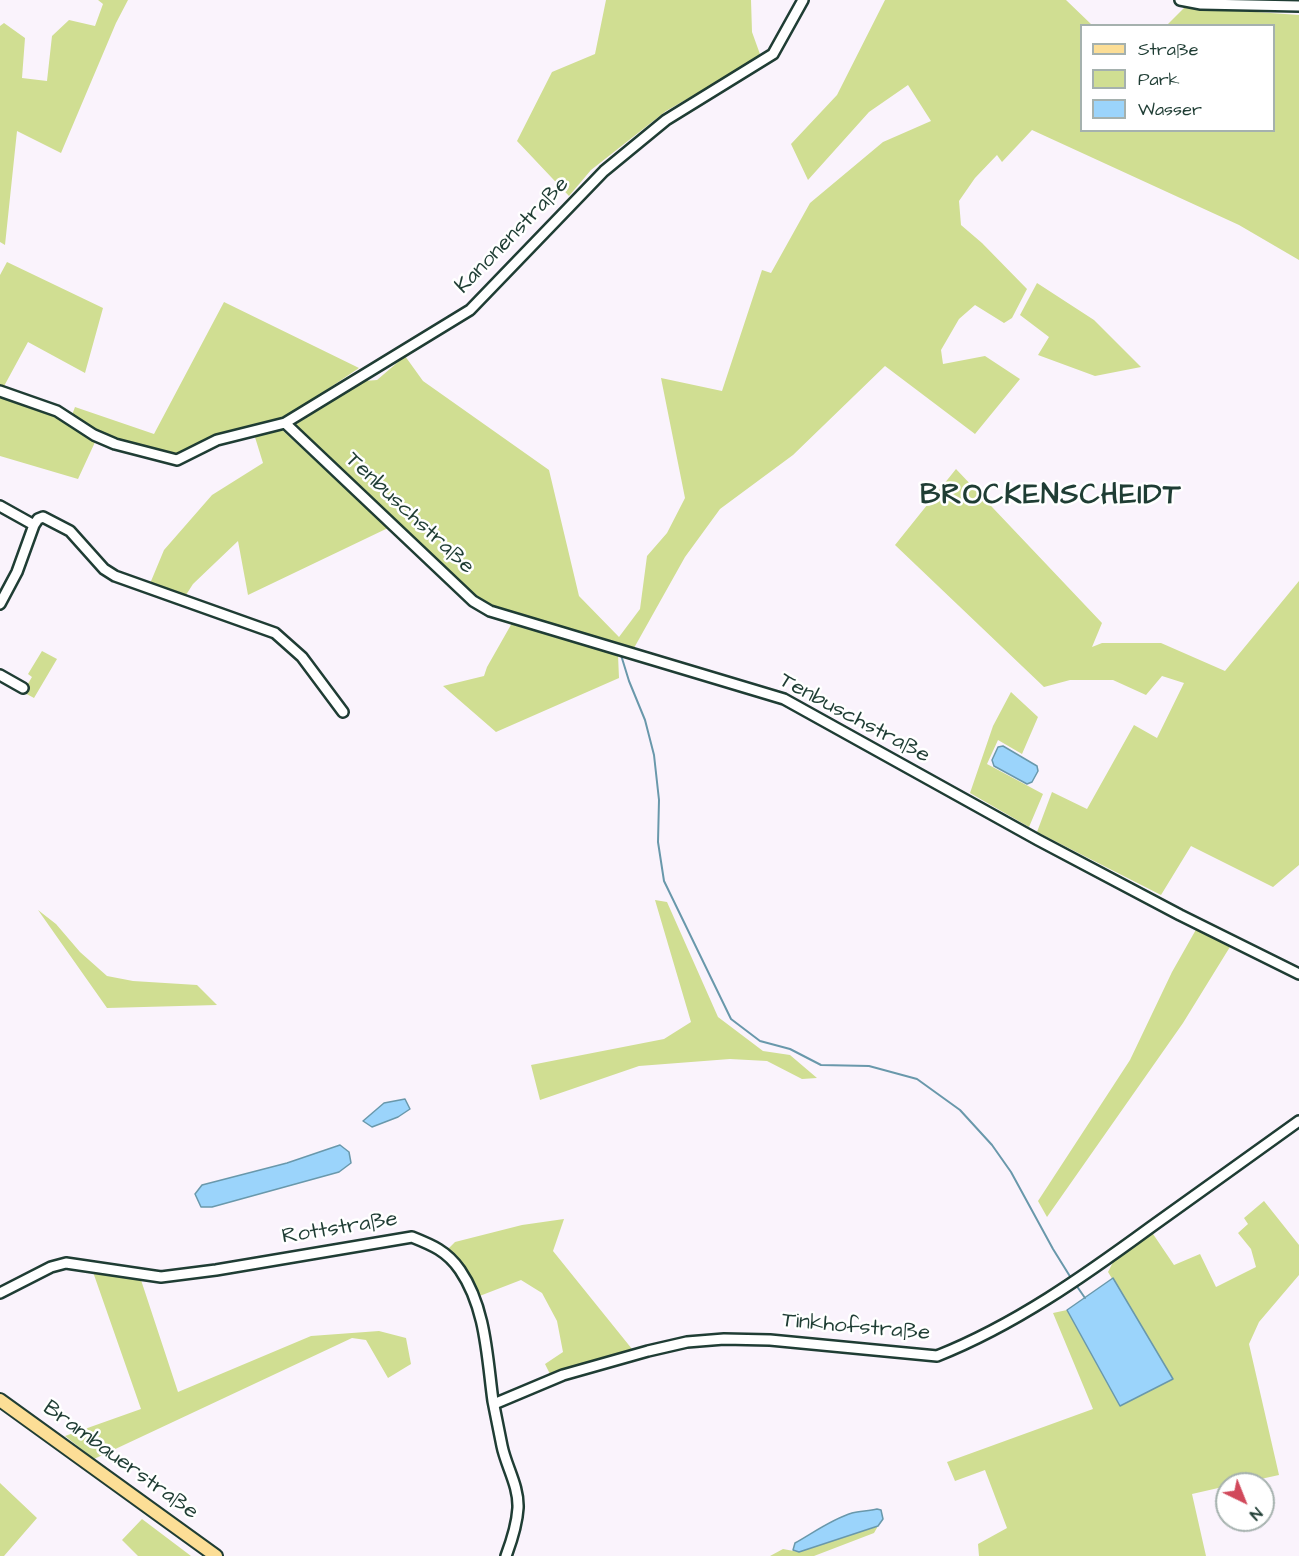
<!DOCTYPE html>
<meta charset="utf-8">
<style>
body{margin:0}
#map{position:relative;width:1299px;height:1556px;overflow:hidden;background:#faf3fc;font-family:"Architects Daughter",sans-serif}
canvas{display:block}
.legend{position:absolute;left:1080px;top:24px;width:195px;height:108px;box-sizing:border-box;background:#fff;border:2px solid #a5b1ae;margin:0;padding:8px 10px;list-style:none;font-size:18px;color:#1f3d34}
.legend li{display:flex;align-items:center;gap:12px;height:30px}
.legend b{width:30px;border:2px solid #a5b1ae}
.north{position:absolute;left:1215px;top:1472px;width:60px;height:60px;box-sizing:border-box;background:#fff;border:2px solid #a5b1ae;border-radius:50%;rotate:137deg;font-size:16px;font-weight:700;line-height:24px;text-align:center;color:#1f3d34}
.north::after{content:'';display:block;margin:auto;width:21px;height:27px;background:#d1495b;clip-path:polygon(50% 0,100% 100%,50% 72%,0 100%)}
</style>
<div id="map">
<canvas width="1299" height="1556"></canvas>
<ul class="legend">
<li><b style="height:8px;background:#fcde96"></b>Straße</li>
<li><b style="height:16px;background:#d0de92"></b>Park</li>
<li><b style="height:16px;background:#9bd4fb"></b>Wasser</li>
</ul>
<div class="north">N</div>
</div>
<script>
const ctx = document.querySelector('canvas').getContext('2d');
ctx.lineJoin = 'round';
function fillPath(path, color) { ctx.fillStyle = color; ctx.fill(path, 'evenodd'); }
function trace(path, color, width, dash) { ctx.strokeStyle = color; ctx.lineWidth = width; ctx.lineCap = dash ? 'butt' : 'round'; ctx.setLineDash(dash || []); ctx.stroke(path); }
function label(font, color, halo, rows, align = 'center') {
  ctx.font = font + ' "Architects Daughter",sans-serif'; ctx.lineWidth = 5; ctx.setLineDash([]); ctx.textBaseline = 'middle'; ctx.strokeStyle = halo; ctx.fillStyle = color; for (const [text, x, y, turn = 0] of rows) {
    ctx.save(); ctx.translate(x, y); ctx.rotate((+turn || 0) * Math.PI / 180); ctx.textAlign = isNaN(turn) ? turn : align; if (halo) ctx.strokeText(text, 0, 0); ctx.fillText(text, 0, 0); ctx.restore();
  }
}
fillPath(new Path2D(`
 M 98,0 L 128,0 L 116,23 L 61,153 L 17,131 L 5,245 L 0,242 L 0,26 L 4,23 L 25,38 L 22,78 L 47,81 L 52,36 L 69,20 L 95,26 L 103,4 Z
 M 606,0 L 751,0 L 752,32 L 761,57 L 666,111 L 591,170 L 569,196 L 517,141 L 552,72 L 595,54 Z
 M 885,0 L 1066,0 L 1092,25 L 1082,26 L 1082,130 L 1274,130 L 1274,26 L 1167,25 L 1185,7 L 1299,15 L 1299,260 L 1239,225 L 1032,130 L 1002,162 L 997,155 L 975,178 L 959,201 L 961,225 L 982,243 L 1027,289 L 1012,318 L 1004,323 L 975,305 L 959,319 L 941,350 L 943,364 L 985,356 L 1020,379 L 975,434 L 885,366 L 793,455 L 720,509 L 685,557 L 634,648 L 507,612 L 480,600 L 295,425 L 364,381 L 377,380 L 405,356 L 423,381 L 549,470 L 579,596 L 619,637 L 640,609 L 647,556 L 667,533 L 685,498 L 661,378 L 722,391 L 762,270 L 771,273 L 810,203 L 883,142 L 931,121 L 908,85 L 869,112 L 808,180 L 791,144 L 837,95 Z
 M 7,262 L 103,308 L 85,373 L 28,342 L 3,388 L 0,387 L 0,275 Z
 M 1037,283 L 1094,320 L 1141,367 L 1095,376 L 1038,355 L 1049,337 L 1020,315 Z
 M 224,302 L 359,368 L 282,420 L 210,438 L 171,456 L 100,433 L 72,415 L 75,407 L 154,434 Z
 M 0,395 L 56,416 L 96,440 L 78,479 L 0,456 Z
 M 281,429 L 388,528 L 248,595 L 238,541 L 193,584 L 184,598 L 149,586 L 164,550 L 212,495 L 263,463 L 254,434 Z
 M 956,469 L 1102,623 L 1092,647 L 1102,643 L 1161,643 L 1225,671 L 1299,581 L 1299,865 L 1273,887 L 1191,846 L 1161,895 L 1037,832 L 1052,792 L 1087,809 L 1134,725 L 1157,738 L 1184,683 L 1162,676 L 1146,695 L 1113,680 L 1070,680 L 1044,687 L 895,545 Z
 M 512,623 L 618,655 L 619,678 L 496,732 L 443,686 L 484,676 L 487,667 Z
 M 42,651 L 57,659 L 34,698 L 23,692 L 32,677 L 28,674 Z
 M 1011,692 L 1038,717 L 1022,754 L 998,740 L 987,764 L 1043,794 L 1029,827 L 970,793 L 993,726 Z
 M 655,900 L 667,902 L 718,1017 L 763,1051 L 790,1055 L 817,1078 L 802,1079 L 767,1061 L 730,1059 L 639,1066 L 540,1100 L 531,1065 L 664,1039 L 691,1022 Z
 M 38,910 L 56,924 L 80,952 L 107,976 L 133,981 L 197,985 L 217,1005 L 107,1008 Z
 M 1198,926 L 1233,942 L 1183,1023 L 1047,1217 L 1038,1201 L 1130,1060 L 1172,972 Z
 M 1264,1201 L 1299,1245 L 1299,1275 L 1259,1322 L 1249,1344 L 1279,1475 L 1238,1484 L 1227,1484 L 1227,1486 L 1192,1494 L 1206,1556 L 979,1556 L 978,1544 L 1007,1528 L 985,1470 L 955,1481 L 947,1462 L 1093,1409 L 1053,1313 L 1067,1310 L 1120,1406 L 1173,1379 L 1108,1272 L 1114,1260 L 1151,1231 L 1174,1265 L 1200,1254 L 1216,1287 L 1256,1267 L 1251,1249 L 1238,1233 L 1248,1224 L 1244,1218 Z
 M 564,1219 L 553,1251 L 632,1349 L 625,1354 L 551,1376 L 545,1364 L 563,1352 L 557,1321 L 542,1293 L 521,1280 L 477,1297 L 450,1253 L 449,1248 L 455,1242 L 522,1225 Z
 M 93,1272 L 140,1277 L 178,1392 L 311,1336 L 379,1331 L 406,1338 L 411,1364 L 388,1378 L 366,1340 L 352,1338 L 94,1459 L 65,1436 L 141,1409 Z
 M 0,1483 L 37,1518 L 4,1556 L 0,1556 Z
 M 142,1519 L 191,1556 L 138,1556 L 122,1540 Z
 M 878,1526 L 874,1533 L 814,1556 L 770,1556 L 783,1549 L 799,1552 Z`), '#d0de92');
const water = new Path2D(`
 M 1003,746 L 1037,766 L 1038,771 L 1032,782 L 1027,784 L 994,766 L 992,760 L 998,747 Z
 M 405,1099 L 410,1109 L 398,1117 L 372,1127 L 363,1121 L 384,1103 Z
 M 340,1145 L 349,1152 L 351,1163 L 339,1172 L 212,1207 L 201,1207 L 195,1194 L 202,1185 L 287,1163 Z
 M 1113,1278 L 1173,1379 L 1120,1406 L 1067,1310 Z
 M 877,1509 L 881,1510 L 883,1519 L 878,1526 L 799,1552 L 793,1550 L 795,1543 C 813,1533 832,1519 852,1513 C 860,1511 869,1511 877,1509 Z`);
fillPath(water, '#9bd4fb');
trace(water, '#6998ab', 1.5);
trace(new Path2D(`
 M 621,655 L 629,681 L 645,720 L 654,755 L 659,800 L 658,842 L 664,881 L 731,1019 L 760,1041 L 790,1049 L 821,1065 L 869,1066 L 917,1079 L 960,1110 L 992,1145 L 1011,1172 L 1053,1249 L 1071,1278
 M 1076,1285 L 1085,1298`), '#6998ab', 2);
const minor = new Path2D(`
 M 1180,0 L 1201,4 L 1299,6
 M 0,391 L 57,411 L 94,435 L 115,444 L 177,460 L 217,440 L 285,423 L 470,310 L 604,171 L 666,120 L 773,54 L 803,0
 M 285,423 L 473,601 L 490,611 L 784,699 L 1038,840 L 1180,915 L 1299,974
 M 0,506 L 34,525
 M 0,604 L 17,572 L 34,525 L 38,519 L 43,517 L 70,531 L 104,569 L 115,576 L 275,633 L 302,657 L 343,712
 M 0,675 L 23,688
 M 0,1293 L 51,1267 L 66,1263 L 161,1277 L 216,1270 L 412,1237 C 432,1245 447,1251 460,1270 C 486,1308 487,1357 493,1401 C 496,1416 499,1431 502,1446 C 506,1466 519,1486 518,1508 C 517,1525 512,1540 506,1556
 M 494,1404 L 563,1375 L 648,1351 L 687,1342 L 724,1339 L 770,1340 L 937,1356 C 1015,1325 1084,1276 1151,1227 C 1200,1192 1250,1156 1299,1121`);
const major = new Path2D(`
 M 0,1400 L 216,1556`);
trace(minor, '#1f3d34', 14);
trace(major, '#1f3d34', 16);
trace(minor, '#fff', 9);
trace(major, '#fcde96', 12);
label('22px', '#1f3d34', '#fff', [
 ["Kanonenstraße",513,236,-46],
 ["Tenbuschstraße",409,514,43],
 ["Tenbuschstraße",854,719,28],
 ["Rottstraße",340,1229,-9],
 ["Tinkhofstraße",856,1328,5],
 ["Brambauerstraße",120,1461,36]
]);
ctx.letterSpacing = '1.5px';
label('bold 28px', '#1f3d34', '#fff', [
 ["BROCKENSCHEIDT",1051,497]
]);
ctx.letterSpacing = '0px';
</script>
